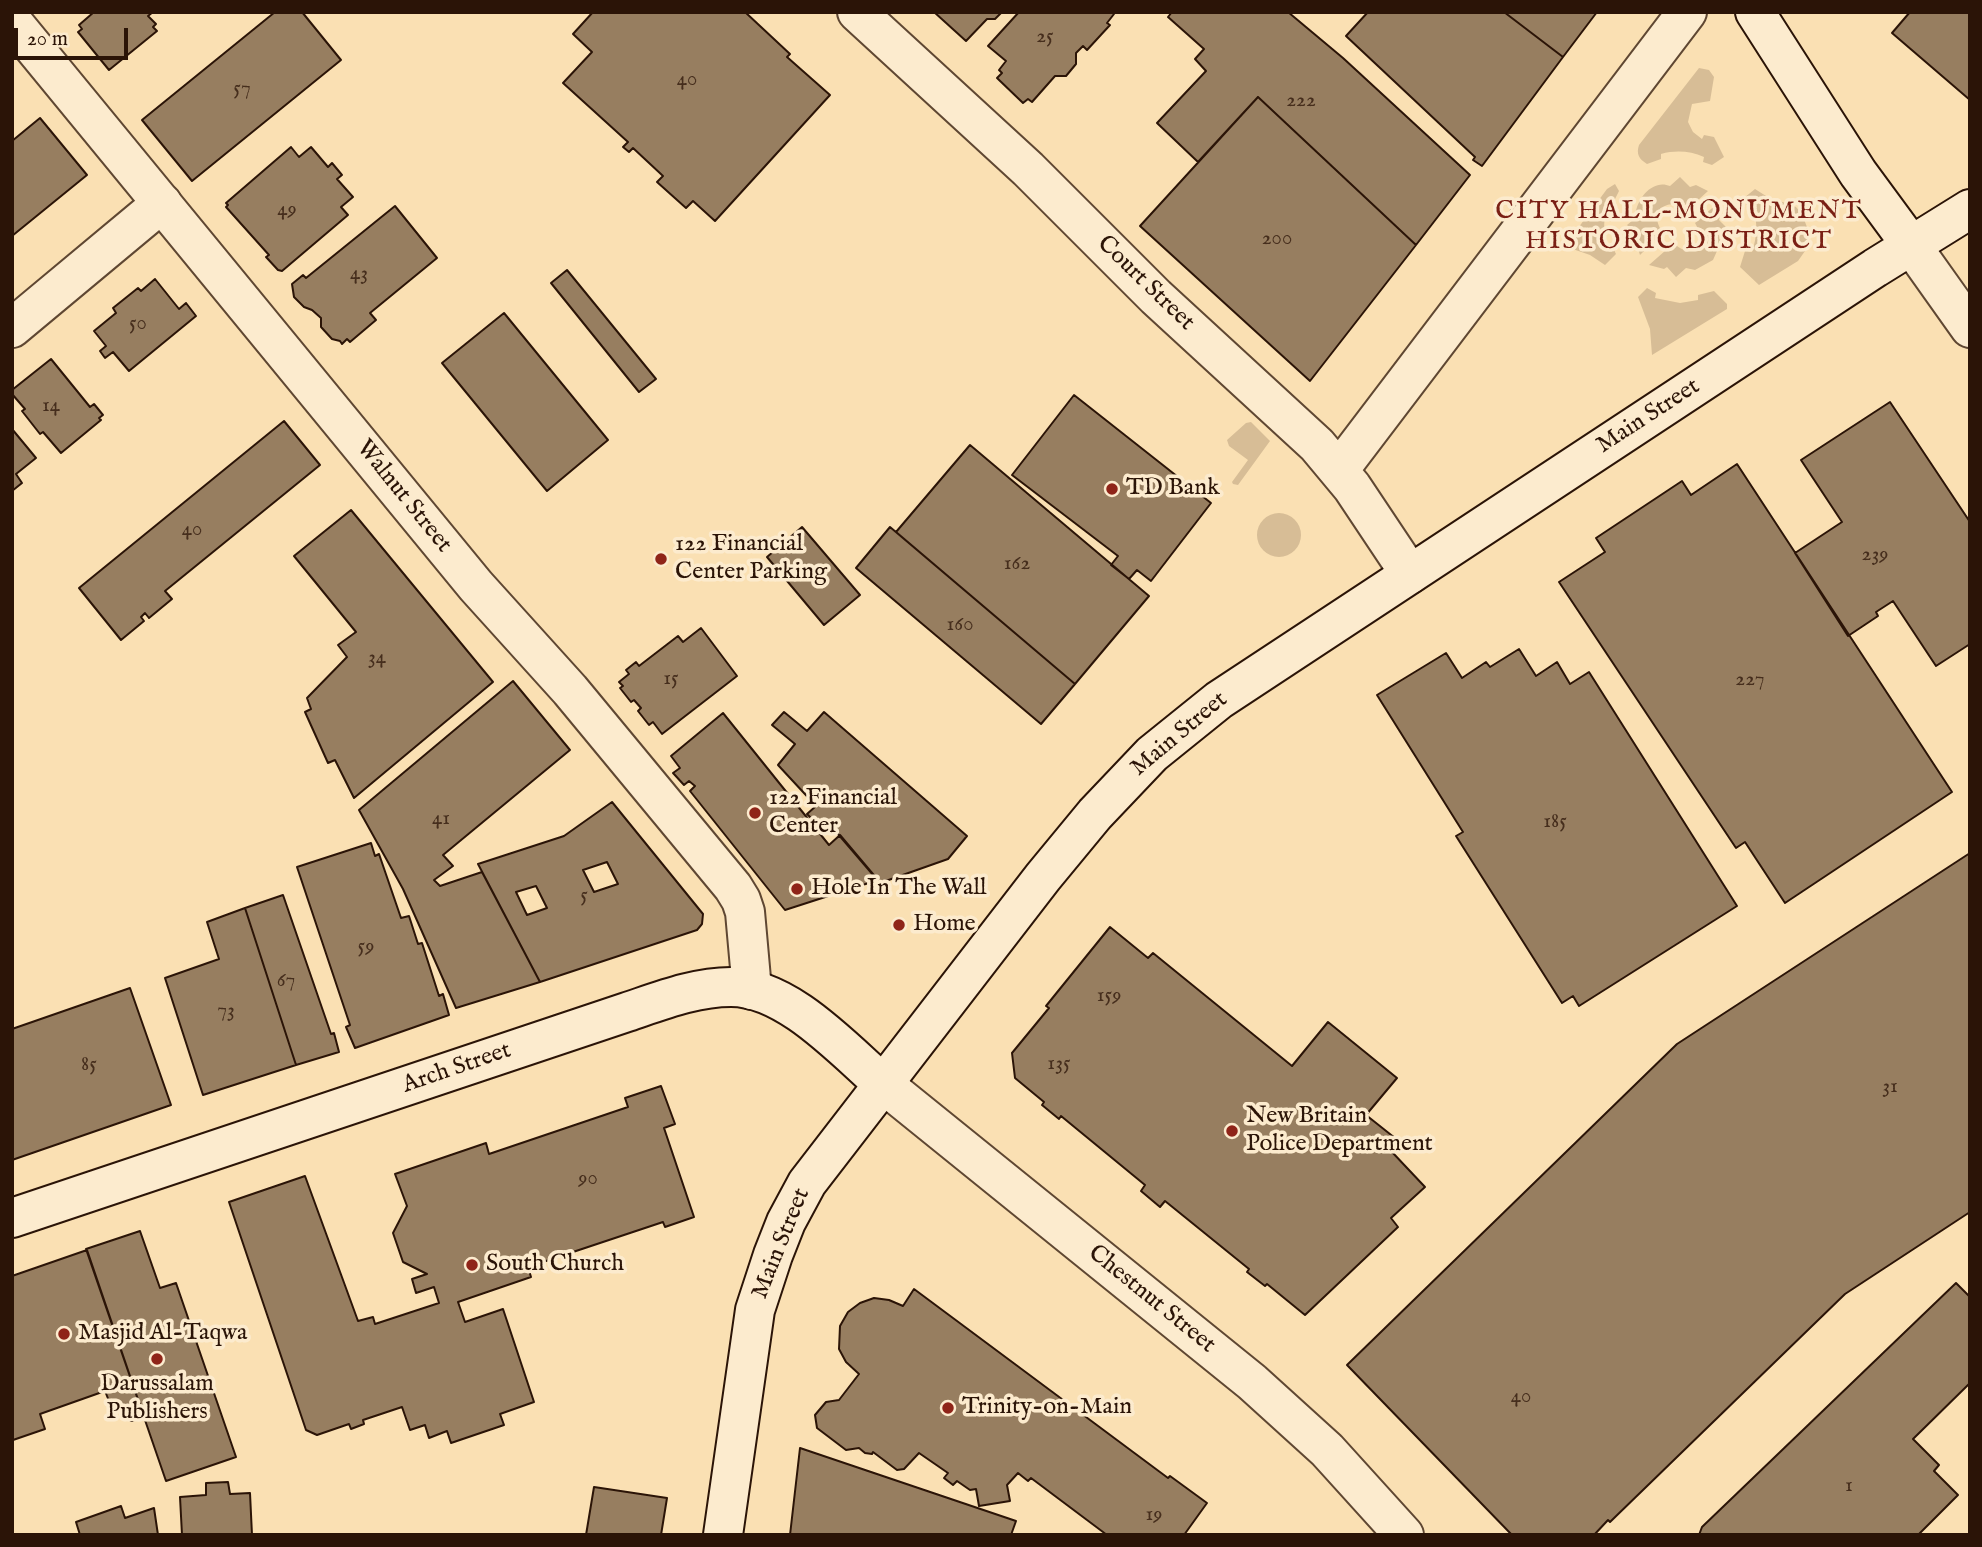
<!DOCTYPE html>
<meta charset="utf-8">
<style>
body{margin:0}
#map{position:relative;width:1982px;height:1547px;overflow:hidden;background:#fae0b3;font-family:"IM FELL English",serif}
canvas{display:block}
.frame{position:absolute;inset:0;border:14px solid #2b1407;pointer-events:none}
.scale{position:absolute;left:14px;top:28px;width:114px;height:32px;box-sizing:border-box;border:4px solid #2b1407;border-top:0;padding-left:9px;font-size:21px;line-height:24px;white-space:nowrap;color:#2b1407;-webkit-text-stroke:5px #fcebce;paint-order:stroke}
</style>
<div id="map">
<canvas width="1982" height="1547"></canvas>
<div class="frame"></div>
<div class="scale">20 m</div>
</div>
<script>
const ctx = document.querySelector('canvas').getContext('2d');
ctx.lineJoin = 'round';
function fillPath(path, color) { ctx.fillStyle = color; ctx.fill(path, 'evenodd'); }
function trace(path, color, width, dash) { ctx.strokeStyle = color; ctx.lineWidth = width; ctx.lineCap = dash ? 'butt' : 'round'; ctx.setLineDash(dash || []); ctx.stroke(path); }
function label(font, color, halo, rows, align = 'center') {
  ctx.font = font + ' "IM FELL English",serif'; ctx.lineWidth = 7; ctx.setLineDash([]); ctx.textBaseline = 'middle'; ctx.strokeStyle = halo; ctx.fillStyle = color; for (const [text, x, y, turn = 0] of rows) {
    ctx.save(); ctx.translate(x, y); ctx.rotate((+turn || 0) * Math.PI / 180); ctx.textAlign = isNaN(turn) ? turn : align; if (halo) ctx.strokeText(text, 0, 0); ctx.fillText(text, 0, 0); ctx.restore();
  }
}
fillPath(new Path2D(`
 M 1699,68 L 1709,70 L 1714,77 L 1710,101 L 1692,104 L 1688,122 L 1693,132 L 1702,139 L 1704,135 L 1714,137 L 1724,157 L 1712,165 L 1703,162 L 1704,157 C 1690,151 1676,150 1661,154 L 1661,159 L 1647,164 C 1639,159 1636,154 1639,145 Z
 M 1680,177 L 1690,187 L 1696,185 L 1708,191 L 1684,213 L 1674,204 C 1656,204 1653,221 1663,232 L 1640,255 L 1636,242 L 1637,235 L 1627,225 L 1639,215 L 1636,211 C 1639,196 1654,179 1670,186 Z
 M 1615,184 L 1619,191 L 1613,203 L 1609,202 C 1603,217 1603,230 1607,246 L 1612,246 L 1616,254 L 1605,265 L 1590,255 L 1567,247 L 1567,243 L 1607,189 Z
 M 1755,189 L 1766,196 L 1796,207 L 1802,214 L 1810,235 L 1805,251 L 1798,261 L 1759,285 L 1740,267 L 1745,251 L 1752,252 C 1757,237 1758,223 1753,208 L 1748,208 L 1744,198 Z
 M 1718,203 L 1721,210 L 1719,220 L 1728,229 L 1719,238 L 1721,242 L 1713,260 L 1695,270 L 1686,268 L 1676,277 L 1667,267 L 1664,269 L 1649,265 L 1674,243 C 1680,250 1690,254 1700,246 L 1703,238 L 1695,223 Z
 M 1647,288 L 1656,293 L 1655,298 L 1680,303 L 1698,300 L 1698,295 L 1714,291 L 1727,304 L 1727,309 L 1652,355 L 1650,329 L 1638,297 Z
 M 1251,422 L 1270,441 L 1238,485 L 1233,484 L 1232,482 L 1248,460 L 1229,446 L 1227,440 L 1246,423 Z
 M1257 535a22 22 0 1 1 44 0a22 22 0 1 1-44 0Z`), '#d7bd96');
const building = new Path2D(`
 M 94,12 L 153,12 L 148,16 L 156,24 L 153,27 L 157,31 L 109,70 L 78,32 L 82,29 L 79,25 Z
 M 275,12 L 302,12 L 341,60 L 192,181 L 142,120 Z
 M 593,12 L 745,12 L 790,54 L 787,57 L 830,95 L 715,221 L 693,201 L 686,208 L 657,182 L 663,176 L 633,148 L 629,152 L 623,147 L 628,142 L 563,83 L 592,52 L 573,34 Z
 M 934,12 L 1002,12 L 995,19 L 987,19 L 966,41 Z
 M 1019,12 L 1113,12 L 1114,14 L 1107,23 L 1110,25 L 1087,50 L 1083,46 L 1076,53 L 1076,64 L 1066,76 L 1055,76 L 1032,102 L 1028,99 L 1023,103 L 997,78 L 1002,73 L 999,70 L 1006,61 L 988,46 Z
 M 1172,12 L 1288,12 L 1343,58 L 1470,175 L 1416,245 L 1258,97 L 1198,162 L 1157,123 L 1206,71 L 1195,59 L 1204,49 L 1168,17 Z
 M 1368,12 L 1504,12 L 1563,57 L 1482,166 L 1473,160 L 1475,157 L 1346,36 Z
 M 1504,12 L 1597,12 L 1563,57 Z
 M 1910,12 L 1970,12 L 1970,100 L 1892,33 Z
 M 1258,97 L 1416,245 L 1310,381 L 1140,226 Z
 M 40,118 L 87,175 L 12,236 L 12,141 Z
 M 291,147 L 299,157 L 311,147 L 328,167 L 332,163 L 342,175 L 337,179 L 353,197 L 341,207 L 348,215 L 282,271 L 278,270 L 266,257 L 269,255 L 226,207 L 228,205 L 226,203 Z
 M 395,206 L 437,258 L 370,313 L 376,320 L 350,342 L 347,339 L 342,344 L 340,341 L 332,339 L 321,327 L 321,318 L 312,310 L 304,307 L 294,297 L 292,284 L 303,275 L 306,278 Z
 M 567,270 L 656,379 L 639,392 L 551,283 Z
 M 155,279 L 179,309 L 186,303 L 196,316 L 129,371 L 113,352 L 105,358 L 100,351 L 106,346 L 94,331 L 116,313 L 113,308 L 138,288 L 141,291 Z
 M 504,313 L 608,440 L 547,491 L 442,363 Z
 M 51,359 L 90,407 L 94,404 L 103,415 L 99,418 L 101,420 L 61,453 L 43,432 L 40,434 L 22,411 L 25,409 L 12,394 L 12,390 Z
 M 1074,395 L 1211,503 L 1151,581 L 1137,570 L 1129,579 L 1111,565 L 1118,556 L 1012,475 Z
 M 1890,402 L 1970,522 L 1970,644 L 1936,666 L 1893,601 L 1876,612 L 1878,616 L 1848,636 L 1795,553 L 1842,522 L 1801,460 Z
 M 284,421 L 320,465 L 165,591 L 172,599 L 149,618 L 145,613 L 141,617 L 144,621 L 121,640 L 79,588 Z
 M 12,429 L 36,458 L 16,474 L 22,483 L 12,491 Z
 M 970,445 L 1149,596 L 1075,684 L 896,532 Z
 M 1737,464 L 1952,792 L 1785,903 L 1745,842 L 1736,848 L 1559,582 L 1605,552 L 1596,538 L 1682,481 L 1691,495 Z
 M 351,510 L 493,682 L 354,798 L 335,760 L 328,763 L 305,712 L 311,709 L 307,698 L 347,657 L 338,645 L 356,632 L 294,556 Z
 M 802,527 L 860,595 L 824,625 L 767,557 Z
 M 890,527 L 1075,684 L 1041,724 L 856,568 Z
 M 701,628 L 737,676 L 662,734 L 653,722 L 649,725 L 638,711 L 641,708 L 634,700 L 631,702 L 620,688 L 623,686 L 619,682 L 629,674 L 626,670 L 636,662 L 639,666 L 678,636 L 683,642 Z
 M 1519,649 L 1536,676 L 1557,662 L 1570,684 L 1589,672 L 1737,906 L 1579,1006 L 1573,996 L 1562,1003 L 1456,836 L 1463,832 L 1377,695 L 1446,653 L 1462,678 L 1486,662 L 1490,667 Z
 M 513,681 L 570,750 L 443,855 L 453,866 L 434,880 L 440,886 L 482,872 L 540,982 L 456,1008 L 403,889 L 359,810 Z
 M 784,712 L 807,731 L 824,712 L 967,836 L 948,859 L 880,883 L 826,820 L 819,826 L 807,814 L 816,806 L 778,765 L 795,744 L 772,725 Z
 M 723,713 L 829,845 L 840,835 L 878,880 L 785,910 L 690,791 L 695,786 L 689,781 L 684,785 L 673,773 L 680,768 L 671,756 Z
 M 612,802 L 703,914 L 702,924 L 697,930 L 540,982 L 478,864 L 564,836 ZM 607,862 L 618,884 L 594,892 L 583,870 ZM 536,886 L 547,908 L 527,915 L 516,892 Z
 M 371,843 L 375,856 L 379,854 L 401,918 L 409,916 L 418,944 L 422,943 L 439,996 L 443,994 L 449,1015 L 355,1048 L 346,1027 L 350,1025 L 297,867 Z
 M 1970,853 L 1970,1212 L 1845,1294 L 1610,1522 L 1608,1520 L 1594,1535 L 1512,1535 L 1347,1365 L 1677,1044 Z
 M 283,895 L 331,1034 L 334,1033 L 339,1052 L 296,1065 L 245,908 Z
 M 245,908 L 296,1065 L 203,1095 L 165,978 L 219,959 L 207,922 Z
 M 1110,927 L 1148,958 L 1153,953 L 1292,1066 L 1328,1022 L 1397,1078 L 1366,1115 L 1400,1142 L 1392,1152 L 1425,1187 L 1391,1218 L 1398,1227 L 1305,1315 L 1267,1284 L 1265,1286 L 1247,1272 L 1249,1269 L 1165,1201 L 1160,1207 L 1141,1191 L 1145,1185 L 1061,1116 L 1059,1119 L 1042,1105 L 1044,1102 L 1015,1078 L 1012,1053 L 1049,1008 L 1046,1006 Z
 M 130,988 L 171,1105 L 12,1160 L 12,1029 Z
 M 661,1086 L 675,1124 L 664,1128 L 694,1217 L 665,1227 L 663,1222 L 528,1267 L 531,1277 L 458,1302 L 465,1322 L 503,1309 L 534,1402 L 500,1414 L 504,1425 L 451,1443 L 447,1431 L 429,1438 L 425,1425 L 410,1430 L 402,1407 L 363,1420 L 364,1424 L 351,1429 L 349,1424 L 317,1435 L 306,1430 L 229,1202 L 305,1176 L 358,1321 L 373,1317 L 375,1324 L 439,1303 L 434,1287 L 416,1293 L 412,1279 L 427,1274 L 403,1262 L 393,1233 L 407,1206 L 395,1174 L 486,1143 L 489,1154 L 628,1107 L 625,1098 Z
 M 140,1231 L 160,1288 L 176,1283 L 236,1457 L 166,1481 L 86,1249 Z
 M 87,1250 L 144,1417 L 131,1421 L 109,1401 L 105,1391 L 40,1414 L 45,1429 L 13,1440 L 12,1276 Z
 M 1956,1283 L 1970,1297 L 1970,1383 L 1913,1439 L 1939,1465 L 1934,1471 L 1958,1495 L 1918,1535 L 1699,1535 L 1702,1527 Z
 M 914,1289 L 1168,1478 L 1170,1476 L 1207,1503 L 1184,1535 L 1107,1535 L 1031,1478 L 1028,1481 L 1018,1473 L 1007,1485 L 1010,1501 L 979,1506 L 976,1489 L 970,1490 L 957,1481 L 953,1485 L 944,1478 L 948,1473 L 919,1453 L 904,1469 L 897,1470 L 873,1452 L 872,1454 L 865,1453 L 859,1448 L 846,1450 L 817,1428 L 815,1415 L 826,1402 L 839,1400 L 859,1374 L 846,1362 L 839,1349 L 840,1326 L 848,1312 L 860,1303 L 874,1298 L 889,1300 L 903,1306 Z
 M 800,1448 L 1016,1521 L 1011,1535 L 790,1535 Z
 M 228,1482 L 230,1494 L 250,1493 L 252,1535 L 182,1535 L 180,1497 L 206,1495 L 206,1483 Z
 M 594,1487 L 667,1498 L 661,1535 L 586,1535 Z
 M 121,1506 L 125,1518 L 154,1508 L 158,1535 L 80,1535 L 76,1522 Z`);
fillPath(building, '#977e60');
trace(building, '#2b1407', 2);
const minor = new Path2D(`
 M 12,328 L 162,203`);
const tertiary = new Path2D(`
 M 857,12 L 1028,169 L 1156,297 L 1317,445 L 1352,487 L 1410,574
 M 12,21 L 476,586 L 570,690 L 733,887 L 741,900 L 745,912 L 752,990
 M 1911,245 L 1970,328
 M 1339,470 L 1687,12
 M 882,1083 L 1252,1382 L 1327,1450 L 1404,1535`);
const secondary = new Path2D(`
 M 1755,12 L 1858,173 L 1911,245
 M 12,1218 L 627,1012 C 660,1001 695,987 731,987 C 787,987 842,1048 882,1083
 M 723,1535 L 755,1310 L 773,1255 L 786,1222 L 807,1183 L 1043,877 L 1095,814 L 1152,754 L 1219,700 L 1875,268 L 1970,209`);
trace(minor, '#5f4732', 42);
trace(tertiary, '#5f4732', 42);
trace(secondary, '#2b1407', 42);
trace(minor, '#fcebce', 38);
trace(tertiary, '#fcebce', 38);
trace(secondary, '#fcebce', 38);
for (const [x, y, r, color] of [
 [1112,489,7,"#8f2418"],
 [661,559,7,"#8f2418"],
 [755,813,7,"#8f2418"],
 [797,889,7,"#8f2418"],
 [899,925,7,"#8f2418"],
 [1232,1131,7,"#8f2418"],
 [472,1265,7,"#8f2418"],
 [64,1334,7,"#8f2418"],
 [157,1359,7,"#8f2418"],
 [948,1408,7,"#8f2418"]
]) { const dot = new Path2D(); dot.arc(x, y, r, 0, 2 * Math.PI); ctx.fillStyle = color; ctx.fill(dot); trace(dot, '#fcebce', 2.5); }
label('21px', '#462e1d', null, [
 ["25",1045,38],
 ["40",687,81],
 ["57",242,90],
 ["222",1301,102],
 ["49",287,211],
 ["200",1277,240],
 ["43",359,275],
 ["50",138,325],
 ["14",51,407],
 ["40",192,531],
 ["239",1875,556],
 ["162",1017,565],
 ["160",960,626],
 ["34",377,659],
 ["15",671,680],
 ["227",1750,681],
 ["41",441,820],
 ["185",1555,823],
 ["5",584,897],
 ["59",366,948],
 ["67",286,982],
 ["159",1109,997],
 ["73",226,1012],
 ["135",1059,1065],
 ["85",89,1066],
 ["31",1890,1088],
 ["90",588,1180],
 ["40",1521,1398],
 ["1",1849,1487],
 ["19",1154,1516]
]);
label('24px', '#2b1407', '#fcebce', [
 ["Court Street",1145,284,44],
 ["Main Street",1649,417,-33],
 ["Walnut Street",403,497,51],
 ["Main Street",1180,735,-40],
 ["Arch Street",457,1069,-19],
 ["Main Street",782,1244,-68],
 ["Chestnut Street",1151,1300,39]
]);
label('24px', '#2b1407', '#fcebce', [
 ["TD Bank",1126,489],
 ["122 Financial",675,545],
 ["Center Parking",675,573],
 ["122 Financial",769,799],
 ["Center",769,827],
 ["Hole In The Wall",811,889],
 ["Home",913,925],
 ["New Britain",1246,1117],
 ["Police Department",1246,1145],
 ["South Church",486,1265],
 ["Masjid Al-Taqwa",78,1334],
 ["Darussalam",157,1385,"center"],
 ["Publishers",157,1413,"center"],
 ["Trinity-on-Main",962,1408]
], 'left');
ctx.letterSpacing = '2px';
label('26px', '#7a1f14', '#fcebce', [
 ["CITY HALL–MONUMENT",1679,213],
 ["HISTORIC DISTRICT",1679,243]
]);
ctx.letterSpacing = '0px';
</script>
